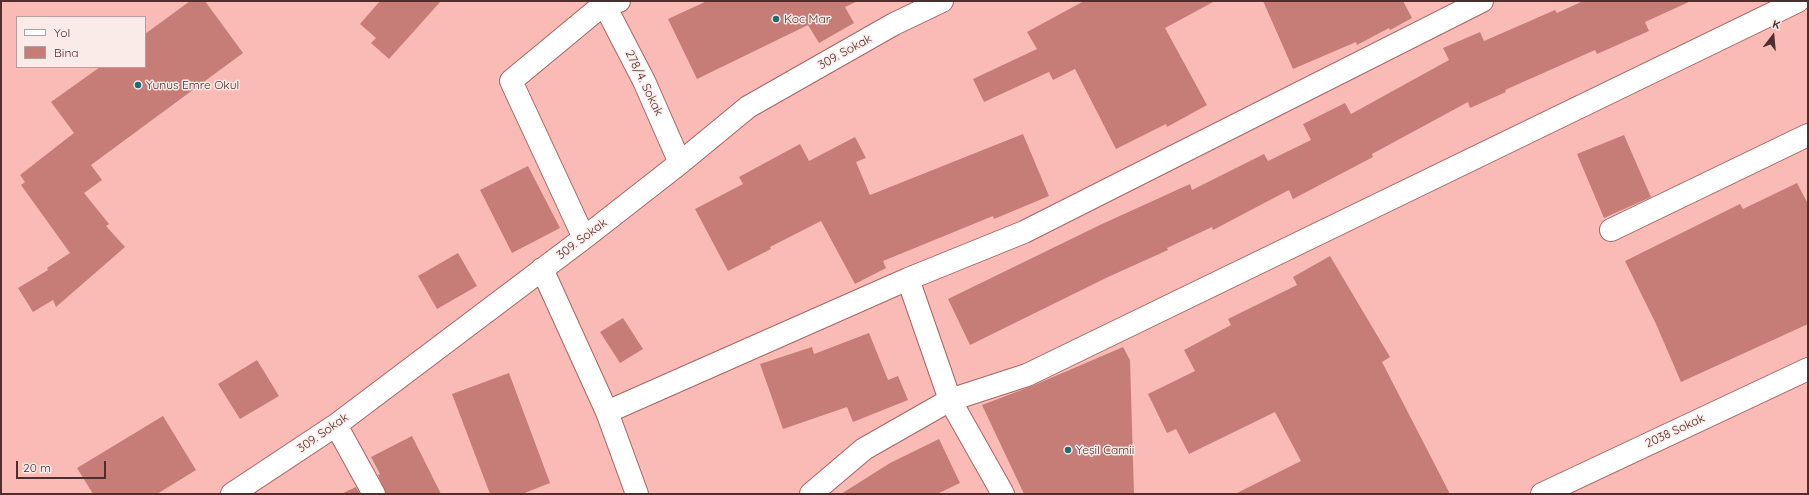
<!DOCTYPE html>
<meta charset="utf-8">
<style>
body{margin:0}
#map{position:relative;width:1809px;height:495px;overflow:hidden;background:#fabbb6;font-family:Quicksand,sans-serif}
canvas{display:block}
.frame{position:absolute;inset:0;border:2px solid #4d2f2d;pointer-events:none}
.legend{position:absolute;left:16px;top:16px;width:130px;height:52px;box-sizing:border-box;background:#faeae8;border:1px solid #b59f9d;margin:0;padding:5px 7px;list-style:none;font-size:12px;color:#4d2f2d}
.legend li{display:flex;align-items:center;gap:8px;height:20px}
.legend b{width:20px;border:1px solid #b59f9d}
.north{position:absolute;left:1753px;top:16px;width:40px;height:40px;-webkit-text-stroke:3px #faeae8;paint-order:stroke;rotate:16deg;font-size:11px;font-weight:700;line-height:16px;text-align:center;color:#4d2f2d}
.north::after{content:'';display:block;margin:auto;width:14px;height:18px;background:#4d2f2d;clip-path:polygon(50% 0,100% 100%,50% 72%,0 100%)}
.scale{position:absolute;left:16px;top:461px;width:90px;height:18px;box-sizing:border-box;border:2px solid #4d2f2d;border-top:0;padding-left:5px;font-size:12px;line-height:14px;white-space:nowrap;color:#4d2f2d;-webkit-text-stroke:3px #faeae8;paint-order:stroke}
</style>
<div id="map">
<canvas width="1809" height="495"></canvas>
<div class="frame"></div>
<ul class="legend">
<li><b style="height:5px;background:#fff"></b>Yol</li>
<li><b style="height:11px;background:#c67d78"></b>Bina</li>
</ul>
<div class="north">K</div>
<div class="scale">20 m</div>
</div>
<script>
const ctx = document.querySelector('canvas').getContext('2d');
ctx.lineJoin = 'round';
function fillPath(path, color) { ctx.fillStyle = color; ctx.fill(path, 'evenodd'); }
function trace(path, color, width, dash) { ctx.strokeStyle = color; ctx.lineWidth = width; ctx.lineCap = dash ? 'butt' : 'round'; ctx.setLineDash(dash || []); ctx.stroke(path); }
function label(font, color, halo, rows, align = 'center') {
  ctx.font = font + ' Quicksand,sans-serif'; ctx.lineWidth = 3; ctx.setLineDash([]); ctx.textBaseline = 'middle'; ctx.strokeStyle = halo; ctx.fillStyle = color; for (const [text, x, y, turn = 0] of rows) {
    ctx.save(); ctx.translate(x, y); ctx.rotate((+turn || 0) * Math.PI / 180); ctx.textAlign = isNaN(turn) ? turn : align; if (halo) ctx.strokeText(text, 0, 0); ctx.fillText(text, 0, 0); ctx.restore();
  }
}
fillPath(new Path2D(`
 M 190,1 L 205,1 L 243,53 L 91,165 L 102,180 L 84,193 L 109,224 L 106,226 L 125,247 L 56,307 L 53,300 L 33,312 L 18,288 L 48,270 L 47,268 L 70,253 L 21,185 L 25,182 L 20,175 L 74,133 L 51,102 L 100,67 L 145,67 L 145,34 Z
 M 380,1 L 441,1 L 389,59 L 371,43 L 376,38 L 360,24 Z
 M 707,1 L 858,1 L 845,7 L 854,23 L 819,43 L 808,25 L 697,79 L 668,19 Z
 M 1084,1 L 1215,1 L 1165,28 L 1207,105 L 1167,127 L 1166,124 L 1116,149 L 1075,69 L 1053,80 L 1049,72 L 984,102 L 973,79 L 1037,49 L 1027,32 Z
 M 1263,1 L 1403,1 L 1412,18 L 1390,30 L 1389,28 L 1357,45 L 1356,42 L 1293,69 Z
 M 1583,1 L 1691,1 L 1645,22 L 1649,31 L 1597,54 L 1595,50 L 1505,90 L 1506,92 L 1470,108 L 1468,102 L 1372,154 L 1373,157 L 1293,199 L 1289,190 L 1213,230 L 1212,227 L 1167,248 L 1168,250 L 1108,277 L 970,345 L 948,299 L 1102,224 L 1190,184 L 1192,190 L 1264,154 L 1268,161 L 1311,140 L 1303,124 L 1345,103 L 1351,114 L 1449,60 L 1443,48 L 1480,32 L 1484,41 L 1555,10 L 1557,13 Z
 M 1023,134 L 1049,196 L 994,219 L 993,216 L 883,261 L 886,268 L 855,284 L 821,221 L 770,247 L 771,249 L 728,271 L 695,209 L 743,184 L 739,177 L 800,144 L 809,161 L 855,137 L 866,158 L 856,162 L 870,195 Z
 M 1624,135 L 1651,197 L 1604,218 L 1577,154 Z
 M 528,166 L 560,228 L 512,253 L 480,190 Z
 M 1797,183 L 1808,204 L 1808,324 L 1681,382 L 1656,324 L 1625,261 L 1740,204 L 1743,209 Z
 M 458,253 L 477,286 L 437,309 L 418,276 Z
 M 1330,256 L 1390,357 L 1382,362 L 1450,494 L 1235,494 L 1301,461 L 1275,412 L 1189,454 L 1176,429 L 1167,433 L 1148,394 L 1195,371 L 1184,350 L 1231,325 L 1228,319 L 1297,285 L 1293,277 Z
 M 623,318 L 643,349 L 620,363 L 600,332 Z
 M 869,333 L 888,380 L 898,376 L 908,400 L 853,422 L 847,407 L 783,429 L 760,364 L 812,347 L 814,354 Z
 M 1123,347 L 1130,360 L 1134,494 L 1024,494 L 982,405 L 1032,386 Z
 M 257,360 L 279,396 L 240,419 L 218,384 Z
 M 509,373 L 550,483 L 522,494 L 490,494 L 452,394 Z
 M 163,416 L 196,470 L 157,494 L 93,494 L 77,468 Z
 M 412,436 L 441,494 L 386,494 L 378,475 L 380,474 L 371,457 Z
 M 939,439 L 960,483 L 937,494 L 841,494 L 890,463 Z
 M 356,487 L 360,494 L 341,494 Z`), '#c67d78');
const minor = new Path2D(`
 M 604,4 L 644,81 L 680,163
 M 1611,230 L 1808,135
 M 584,238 L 511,81 L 604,4 L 619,1
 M 542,269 L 607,412 L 637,494
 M 908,279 L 950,400 L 1003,494
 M 607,412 L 908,279 L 1024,232 L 1482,1
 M 336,425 L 374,494
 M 232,494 L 336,425 L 584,238 L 680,163 L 748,107 L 894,24 L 942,1
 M 811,494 L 864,449 L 950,400 L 1027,375 L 1798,1
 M 1542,494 L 1808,369`);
trace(minor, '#aa6460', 24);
trace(minor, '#fff', 22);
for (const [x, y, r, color] of [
 [776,19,4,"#216c73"],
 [138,85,4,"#216c73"],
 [1068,450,4,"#216c73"]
]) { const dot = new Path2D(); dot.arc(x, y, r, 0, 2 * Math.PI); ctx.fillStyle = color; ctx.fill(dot); trace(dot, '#faeae8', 1.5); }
label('12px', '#4d2f2d', '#faeae8', [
 ["Koc Mar",784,19],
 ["Yunus Emre Okul",146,85],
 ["Yeşil Camii",1076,450]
], 'left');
label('12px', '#4d2f2d', '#faeae8', [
 ["309. Sokak",845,52,-29],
 ["278/4. Sokak",644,83,64],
 ["309. Sokak",582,239,-37],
 ["2038 Sokak",1675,431,-25],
 ["309. Sokak",323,433,-35]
]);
</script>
